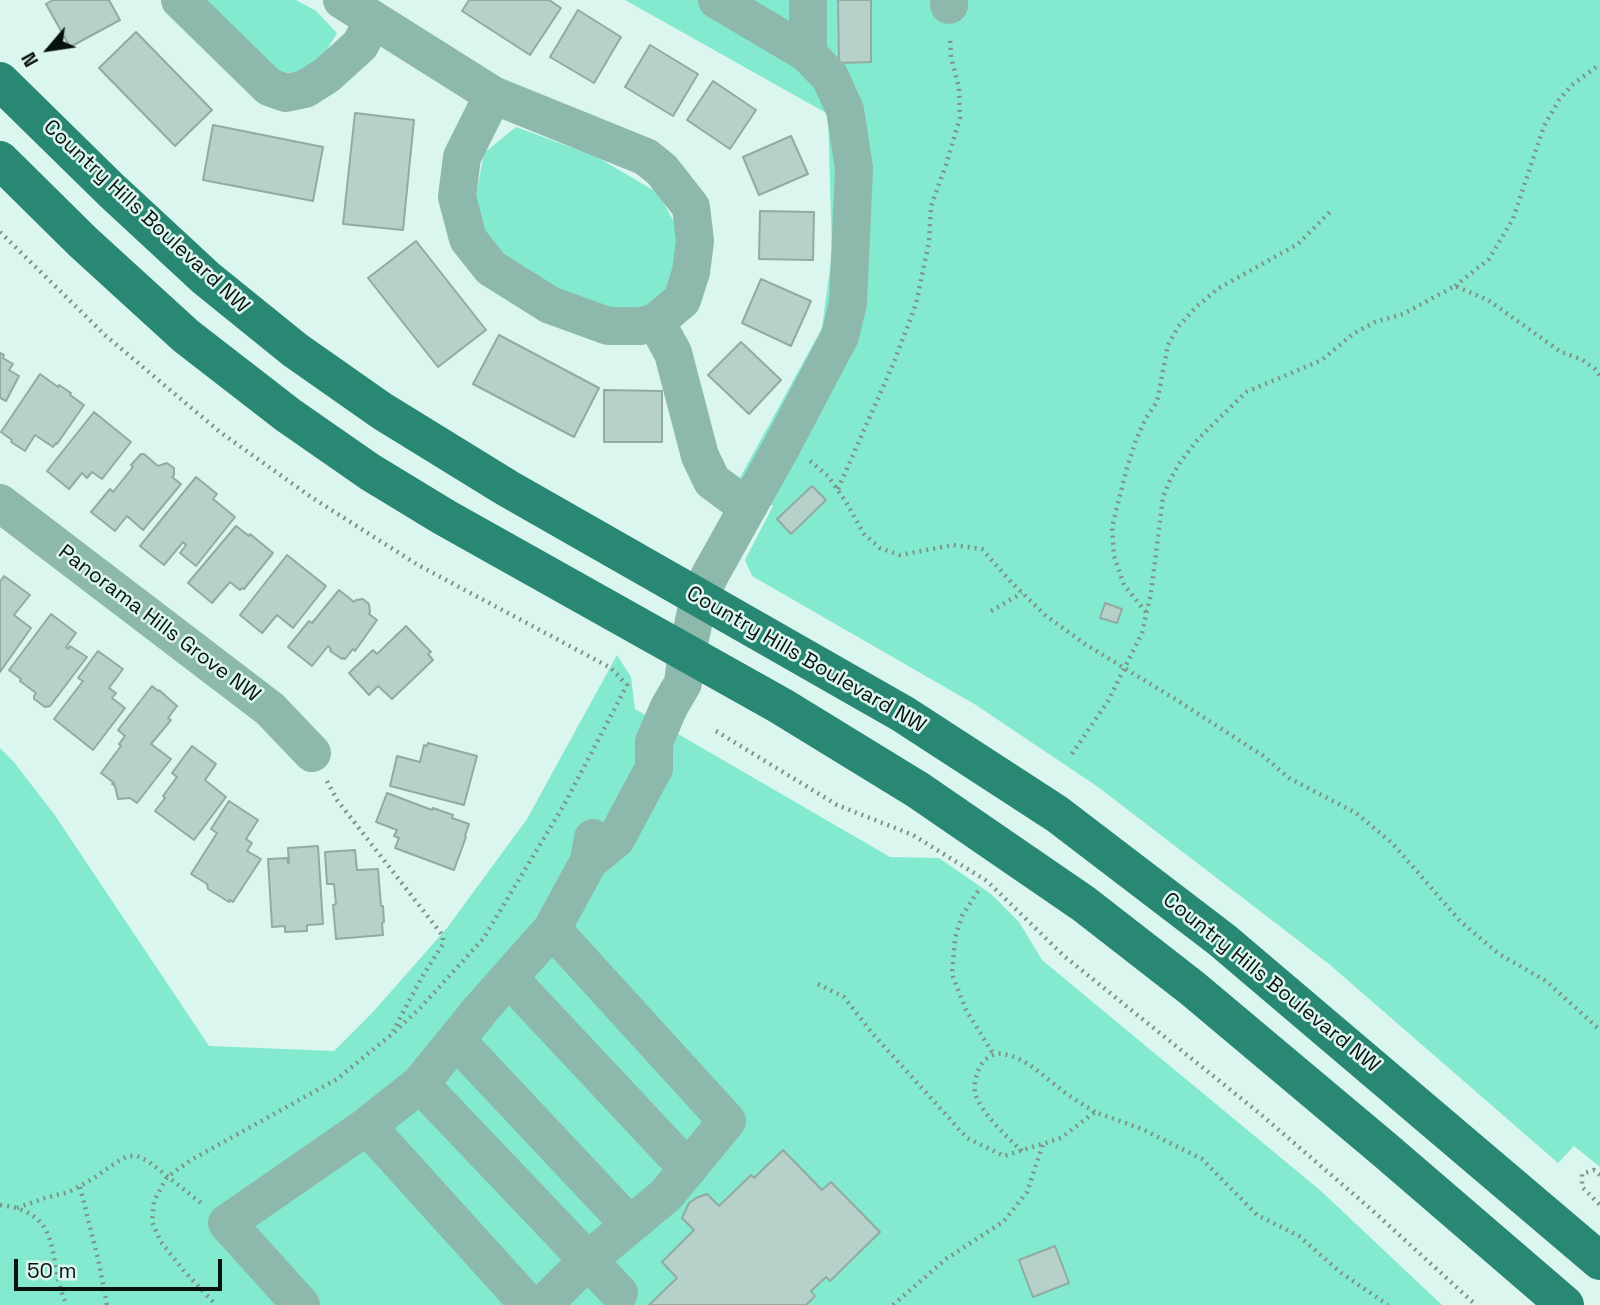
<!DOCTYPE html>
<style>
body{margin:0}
#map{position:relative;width:1600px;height:1305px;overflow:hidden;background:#dbf6ee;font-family:"Space Grotesk",sans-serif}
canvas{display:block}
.north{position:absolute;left:14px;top:14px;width:70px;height:70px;-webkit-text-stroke:5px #dbf6ee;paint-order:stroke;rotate:241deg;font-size:19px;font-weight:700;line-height:28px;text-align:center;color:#08120f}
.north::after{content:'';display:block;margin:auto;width:24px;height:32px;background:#08120f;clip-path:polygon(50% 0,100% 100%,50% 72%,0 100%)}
.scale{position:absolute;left:14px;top:1259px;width:208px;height:32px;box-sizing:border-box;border:4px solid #08120f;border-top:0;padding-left:9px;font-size:21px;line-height:24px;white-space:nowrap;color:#08120f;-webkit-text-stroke:5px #dbf6ee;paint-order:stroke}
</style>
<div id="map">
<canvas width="1600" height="1305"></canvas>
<div class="north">N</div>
<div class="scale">50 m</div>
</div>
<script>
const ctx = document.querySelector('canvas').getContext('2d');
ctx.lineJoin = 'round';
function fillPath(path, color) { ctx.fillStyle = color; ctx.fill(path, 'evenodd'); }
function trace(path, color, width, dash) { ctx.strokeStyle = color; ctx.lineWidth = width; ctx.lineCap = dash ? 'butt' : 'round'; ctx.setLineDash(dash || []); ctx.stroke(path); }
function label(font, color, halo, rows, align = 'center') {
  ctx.font = font + ' "Space Grotesk",sans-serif'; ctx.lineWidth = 5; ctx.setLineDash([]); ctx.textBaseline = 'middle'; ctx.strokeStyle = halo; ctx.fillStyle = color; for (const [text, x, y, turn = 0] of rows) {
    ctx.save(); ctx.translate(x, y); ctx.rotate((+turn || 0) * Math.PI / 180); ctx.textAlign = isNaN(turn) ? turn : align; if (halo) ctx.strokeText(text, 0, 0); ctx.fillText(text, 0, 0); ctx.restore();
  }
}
fillPath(new Path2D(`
 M 197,0 L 296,0 L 316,11 L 337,33 L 324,55 L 306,72 L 283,73 L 259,61 Z
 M 625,0 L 1600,0 L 1600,1167 L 1574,1146 L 1558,1163 L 1329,964 L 1098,787 L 976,705 L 752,576 L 745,560 L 773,506 L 736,485 L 822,328 L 832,253 L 828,114 Z
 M 516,127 L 597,157 L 658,193 L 679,231 L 673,275 L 655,308 L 635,317 L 521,277 L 488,249 L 475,200 L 484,153 Z
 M 617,655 L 631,677 L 635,709 L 890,857 L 939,858 L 991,894 L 1019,922 L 1042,960 L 1321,1191 L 1442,1305 L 0,1305 L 0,748 L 13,761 L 54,814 L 209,1046 L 334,1051 L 373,1012 L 447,928 L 527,819 Z`), '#83e9cf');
const building = new Path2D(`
 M 53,0 L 109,0 L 120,20 L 70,47 L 46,4 Z
 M 469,0 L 549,0 L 561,8 L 530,55 L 462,11 Z
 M 838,0 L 871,0 L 871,62 L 839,63 Z
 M 578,10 L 621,37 L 594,83 L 550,57 Z
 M 136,32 L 212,110 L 175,146 L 99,68 Z
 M 650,45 L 698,74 L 673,116 L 625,87 Z
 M 713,81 L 756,110 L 730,149 L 687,120 Z
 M 355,113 L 414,120 L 403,230 L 343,224 Z
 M 213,125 L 323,147 L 313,201 L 203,180 Z
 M 791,136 L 808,174 L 759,195 L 743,157 Z
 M 760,211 L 814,212 L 813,260 L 759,259 Z
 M 416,241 L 486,330 L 438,367 L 368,278 Z
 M 761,279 L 811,301 L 791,346 L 742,323 Z
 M 499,335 L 599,388 L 574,437 L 473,384 Z
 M 741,342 L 781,380 L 749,414 L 708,375 Z
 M 0,353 L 4,355 L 3,358 L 13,364 L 9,370 L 19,376 L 6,401 L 0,398 Z
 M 40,374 L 58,387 L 59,385 L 71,393 L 70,395 L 84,405 L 57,444 L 56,443 L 53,447 L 35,435 L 25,451 L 11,442 L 12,440 L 1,432 Z
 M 604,390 L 662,391 L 662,442 L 604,442 Z
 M 94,412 L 131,442 L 102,479 L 92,472 L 87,478 L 82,473 L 69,489 L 47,471 Z
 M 141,454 L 144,454 L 158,466 L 167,463 L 174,468 L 174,475 L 172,477 L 181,484 L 143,530 L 127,516 L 115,531 L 91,512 L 110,489 L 113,492 L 133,467 L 131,465 Z
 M 196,477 L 217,494 L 213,499 L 235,517 L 196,566 L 180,553 L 186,545 L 183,542 L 164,565 L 140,546 Z
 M 812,486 L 826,500 L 791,534 L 777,519 Z
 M 236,526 L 249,536 L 250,534 L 273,553 L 244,589 L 242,588 L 240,590 L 230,582 L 212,603 L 188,583 Z
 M 287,555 L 326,586 L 293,628 L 277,615 L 262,633 L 240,615 Z
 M 4,576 L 30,595 L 14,615 L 31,628 L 0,672 L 0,582 Z
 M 339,590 L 354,602 L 356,600 L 363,599 L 369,604 L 370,612 L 369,614 L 377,620 L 355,651 L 353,649 L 345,659 L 343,658 L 342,659 L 330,651 L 331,649 L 328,646 L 312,666 L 288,647 L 309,621 L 312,623 Z
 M 1105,603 L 1122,609 L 1117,623 L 1100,618 Z
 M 51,614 L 76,633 L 66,647 L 68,649 L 70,646 L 87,657 L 50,706 L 45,707 L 34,699 L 34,696 L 36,693 L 20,681 L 21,679 L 9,670 Z
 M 406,626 L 431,652 L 428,654 L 433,660 L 392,699 L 378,686 L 369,695 L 349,673 L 373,650 L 377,654 Z
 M 98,651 L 123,669 L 109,688 L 116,693 L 112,698 L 125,708 L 93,750 L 54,719 L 83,681 L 78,678 Z
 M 152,686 L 158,691 L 159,690 L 177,706 L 168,718 L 171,720 L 151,744 L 171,759 L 137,803 L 130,798 L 118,799 L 115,786 L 112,784 L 114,783 L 101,773 L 121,746 L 119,744 L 125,736 L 118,730 Z
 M 428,743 L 477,756 L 464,805 L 390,786 L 397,756 L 420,762 L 424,745 L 427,746 Z
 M 192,746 L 216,764 L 205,780 L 226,797 L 194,840 L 155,811 L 165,798 L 163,796 L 177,777 L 172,773 Z
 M 387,793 L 432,810 L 433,808 L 453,815 L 452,818 L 469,824 L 465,836 L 466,837 L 454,870 L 395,848 L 399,838 L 394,836 L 397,830 L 376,822 Z
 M 229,801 L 258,820 L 246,839 L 252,843 L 247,851 L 261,859 L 233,902 L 230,900 L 229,902 L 208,889 L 207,884 L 191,874 L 217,833 L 211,829 Z
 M 318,846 L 323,924 L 307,925 L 307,931 L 285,932 L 285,926 L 272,927 L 268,859 L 287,858 L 288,863 L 289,863 L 288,848 Z
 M 355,850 L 357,870 L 378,869 L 381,906 L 383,906 L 384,922 L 382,923 L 383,935 L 336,939 L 333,905 L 336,904 L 334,884 L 327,884 L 325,852 Z
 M 783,1150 L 822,1190 L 831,1182 L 880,1232 L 830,1281 L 826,1277 L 811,1291 L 815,1296 L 806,1305 L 649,1305 L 677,1278 L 662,1262 L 694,1230 L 682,1218 L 689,1203 L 696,1198 L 707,1194 L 719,1206 L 751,1175 L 754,1178 Z
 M 1055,1246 L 1069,1283 L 1033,1297 L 1019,1260 Z`);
fillPath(building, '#b6d1c9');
trace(building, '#91aba3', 2);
trace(new Path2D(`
 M 0,232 L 106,336 L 220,432 L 311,497 L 418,565 L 611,668 L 627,685 L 564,805 L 483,939 L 420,1008 L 391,1035 L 337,1079 L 191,1160 L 167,1177 L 154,1201 L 152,1222 L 161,1242 L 184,1271 L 216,1305
 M 1455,286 L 1489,259 L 1513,219 L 1544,126 L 1559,100 L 1572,85 L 1600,64
 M 810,461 L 828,476 L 846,502 L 864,534 L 880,548 L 900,555 L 953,545 L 982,549 L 1012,583 L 1045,615 L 1085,644 L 1175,699 L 1262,755 L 1289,778 L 1356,813 L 1393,844 L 1460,921 L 1499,954 L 1546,981 L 1600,1030
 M 838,489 L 894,362 L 916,304 L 929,242 L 931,206 L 946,165 L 960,118 L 959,88 L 951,57 L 950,38
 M 991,611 L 1022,593
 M 1146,612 L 1124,585 L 1114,556 L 1112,527 L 1126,471 L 1136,440 L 1146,418 L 1157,402 L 1168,345 L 1178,327 L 1196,307 L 1219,288 L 1298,244 L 1331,211
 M 716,731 L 837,805 L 913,835 L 987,881 L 1064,956 L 1258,1112 L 1372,1210 L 1476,1305
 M 1072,754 L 1108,701 L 1142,633 L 1151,593 L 1163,497 L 1170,480 L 1179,464 L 1198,439 L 1246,392 L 1322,360 L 1353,334 L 1375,322 L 1403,314 L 1455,286 L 1488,300 L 1561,352 L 1581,359 L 1595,369 L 1600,376
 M 327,781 L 337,800 L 443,936 L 443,944 L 422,977 L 393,1031
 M 978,891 L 962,916 L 955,938 L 952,974 L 966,1010 L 994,1055
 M 818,984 L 844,997 L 872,1033 L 967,1138 L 1004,1156 L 1061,1138 L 1095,1112 L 1142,1129 L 1202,1159 L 1257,1215 L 1299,1236 L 1340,1272 L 1388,1305
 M 1022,1151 C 1008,1138 978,1110 975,1092 C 974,1082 976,1074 981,1065 C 985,1058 995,1052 1003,1054 C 1027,1058 1044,1077 1063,1091 C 1073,1099 1084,1105 1095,1112
 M 1600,1175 L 1594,1170 L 1582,1174 L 1582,1187 L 1600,1205
 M 80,1187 L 99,1263 L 107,1305
 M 0,1205 C 67,1213 45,1261 67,1305
 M 17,1208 L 45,1198 L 69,1192 L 94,1178 L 117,1162 L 128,1156 L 137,1156 L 148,1161 L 201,1203
 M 893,1305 L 946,1259 L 1004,1221 L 1027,1192 L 1043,1144`), '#7f938d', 4.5, [2, 5]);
trace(new Path2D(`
 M 180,0 L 269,87 L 286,93 L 305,89 L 327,75 L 360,45 L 373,21
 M 342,0 L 493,95 L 646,157 L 662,170 L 691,207 L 695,241 L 691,272 L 682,300 L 656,322 L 641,326 L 608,326 L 550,305 L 491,268 L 468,239 L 457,197 L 462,157 L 493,95
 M 808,0 L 808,54
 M 949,0 L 949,5
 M 656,322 L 673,353 L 700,456 L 712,481 L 747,507
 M 0,503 L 270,709 L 312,753
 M 589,861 L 616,839 L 654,768 L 654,742 L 669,707 L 683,683 L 687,652 L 699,598 L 710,575 L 782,446 L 840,336 L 848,303 L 854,168 L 845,110 L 830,77 L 808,54 L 717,0
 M 509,978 L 688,1169
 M 456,1040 L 629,1224
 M 420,1084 L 619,1293
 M 367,1126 L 529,1305
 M 301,1305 L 227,1223 L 367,1126 L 420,1084 L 481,1009 L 552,929 L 589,861 L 593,838
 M 543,1305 L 588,1260 L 666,1195 L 727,1121 L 552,929`), '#8db8ac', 38);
trace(new Path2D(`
 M 0,81 L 111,190 L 206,278 L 295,350 L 382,411 L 507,488 L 903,714 L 1057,814 L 1222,940 L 1600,1261
 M 0,160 L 83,242 L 186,336 L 288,415 L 370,472 L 444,517 L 781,706 L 918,790 L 1084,904 L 1192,988 L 1385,1150 L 1565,1305`), '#298874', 38);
label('21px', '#08120f', '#dbf6ee', [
 ["Country Hills Boulevard NW",146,217,43],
 ["Panorama Hills Grove NW",159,624,37],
 ["Country Hills Boulevard NW",806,660,30],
 ["Country Hills Boulevard NW",1271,983,39]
]);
</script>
